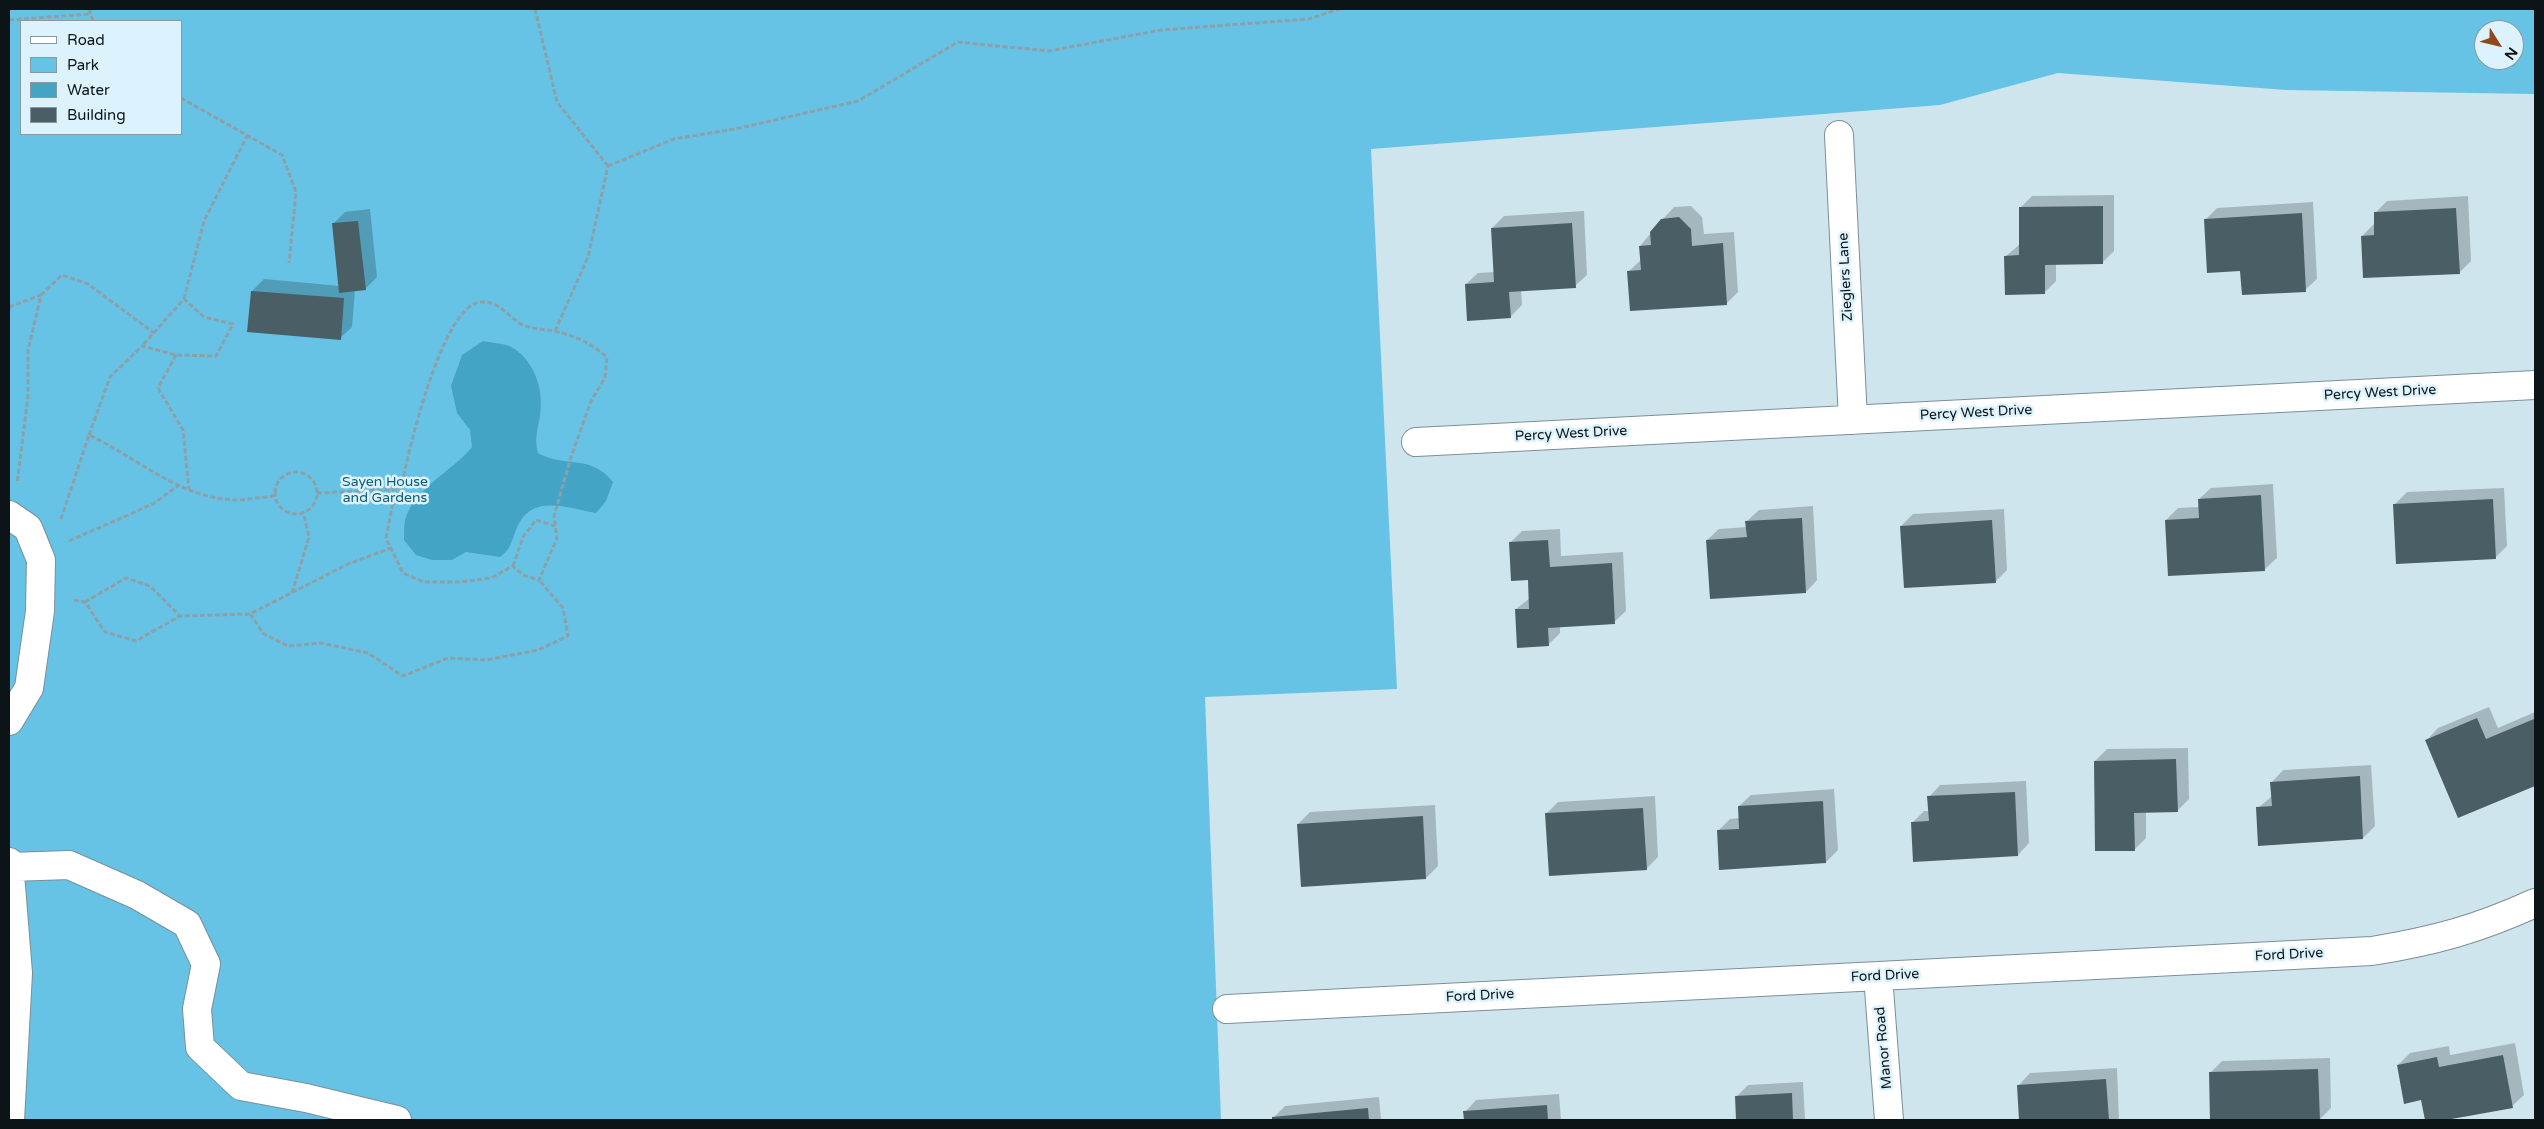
<!DOCTYPE html>
<style>
body{margin:0}
#map{position:relative;width:2544px;height:1129px;overflow:hidden;background:#cfe5ee;font-family:"Varela Round",sans-serif}
canvas{display:block}
.frame{position:absolute;inset:0;border:10px solid #0c1417;pointer-events:none}
.legend{position:absolute;left:20px;top:20px;width:162px;height:115px;box-sizing:border-box;background:#dcf2fc;border:1px solid #8999a0;margin:0;padding:6px 9px;list-style:none;font-size:15px;color:#0c1417}
.legend li{display:flex;align-items:center;gap:10px;height:25px}
.legend b{width:25px;border:1px solid #8999a0}
.north{position:absolute;left:2474px;top:20px;width:50px;height:50px;box-sizing:border-box;background:#dcf2fc;border:1px solid #8999a0;border-radius:50%;rotate:126deg;font-size:14px;font-weight:700;line-height:20px;text-align:center;color:#0c1417}
.north::after{content:'';display:block;margin:auto;width:18px;height:22px;background:#8e4a1e;clip-path:polygon(50% 0,100% 100%,50% 72%,0 100%)}
</style>
<div id="map">
<canvas width="2544" height="1129"></canvas>
<div class="frame"></div>
<ul class="legend">
<li><b style="height:6px;background:#fff"></b>Road</li>
<li><b style="height:14px;background:#66c3e5"></b>Park</li>
<li><b style="height:14px;background:#44a4c6"></b>Water</li>
<li><b style="height:14px;background:#4a5e66"></b>Building</li>
</ul>
<div class="north">N</div>
</div>
<script>
const ctx = document.querySelector('canvas').getContext('2d');
ctx.lineJoin = 'round';
function fillPath(path, color) { ctx.fillStyle = color; ctx.fill(path, 'evenodd'); }
function trace(path, color, width, dash) { ctx.strokeStyle = color; ctx.lineWidth = width; ctx.lineCap = dash ? 'butt' : 'round'; ctx.setLineDash(dash || []); ctx.stroke(path); }
function label(font, color, halo, rows, align = 'center') {
  ctx.font = font + ' "Varela Round",sans-serif'; ctx.lineWidth = 5; ctx.setLineDash([]); ctx.textBaseline = 'middle'; ctx.strokeStyle = halo; ctx.fillStyle = color; for (const [text, x, y, turn = 0] of rows) {
    ctx.save(); ctx.translate(x, y); ctx.rotate((+turn || 0) * Math.PI / 180); ctx.textAlign = isNaN(turn) ? turn : align; if (halo) ctx.strokeText(text, 0, 0); ctx.fillText(text, 0, 0); ctx.restore();
  }
}
fillPath(new Path2D(`
 M 9,9 L 2535,9 L 2535,86 L 2534,94 L 2286,90 L 2058,73 L 1940,105 L 1371,149 L 1397,689 L 1205,697 L 1221,1120 L 9,1120 ZM 21,21 L 181,21 L 181,134 L 21,134 ZM 2484,30 L 2514,30 L 2514,60 L 2484,60 Z`), '#66c3e5');
fillPath(new Path2D(`
 M 483,341 C 491,343 505,343 513,348 C 535,362 544,390 540,415 C 538,430 534,438 538,453 C 568,469 589,453 613,482 L 606,501 L 596,513 C 567,508 531,493 517,528 C 511,541 512,548 500,557 L 466,552 L 452,560 L 432,560 L 416,555 L 404,540 C 404,533 404,526 405,520 C 414,488 453,471 472,447 L 470,430 L 457,413 L 451,386 L 462,355 Z`), '#44a4c6');
fillPath(new Path2D(`
 M 2114,195 L 2114,251 L 2102,263 L 2056,263 L 2056,281 L 2044,293 L 2006,256 L 2020,244 L 2020,208 L 2032,196 Z
 M 2468,196 L 2471,261 L 2459,273 L 2362,236 L 2374,224 L 2375,213 L 2387,201 Z
 M 2313,202 L 2317,279 L 2305,290 L 2241,270 L 2205,220 L 2217,208 Z
 M 1691,206 L 1702,217 L 1704,234 L 1734,232 L 1738,292 L 1726,304 L 1628,272 L 1641,260 L 1640,246 L 1662,220 L 1674,207 Z
 M 370,209 L 377,277 L 365,289 L 355,290 L 352,327 L 340,338 L 248,331 L 252,291 L 264,279 L 340,286 L 333,224 L 345,212 Z
 M 1584,211 L 1587,275 L 1575,286 L 1521,290 L 1522,305 L 1510,317 L 1466,284 L 1478,273 L 1495,272 L 1492,228 L 1504,216 Z
 M 2273,484 L 2277,558 L 2265,569 L 2166,520 L 2178,508 L 2200,507 L 2199,499 L 2211,488 Z
 M 2504,488 L 2507,546 L 2495,558 L 2395,504 L 2407,492 Z
 M 1813,506 L 1817,580 L 1806,592 L 1707,540 L 1719,529 L 1747,527 L 1747,521 L 1759,510 Z
 M 2004,509 L 2007,570 L 1995,582 L 1901,526 L 1913,514 Z
 M 1560,529 L 1561,556 L 1623,552 L 1626,611 L 1614,622 L 1560,626 L 1560,633 L 1548,645 L 1516,609 L 1530,598 L 1529,579 L 1510,543 L 1522,531 Z
 M 2489,707 L 2498,728 L 2535,712 L 2535,784 L 2459,817 L 2427,740 L 2438,728 Z
 M 2188,748 L 2189,799 L 2177,811 L 2146,812 L 2146,838 L 2135,849 L 2095,761 L 2107,749 Z
 M 2371,765 L 2375,826 L 2363,838 L 2258,808 L 2272,796 L 2272,782 L 2283,770 Z
 M 2026,781 L 2029,843 L 2018,855 L 1912,823 L 1924,811 L 1929,811 L 1929,797 L 1940,785 Z
 M 1834,789 L 1838,850 L 1826,862 L 1718,831 L 1730,819 L 1740,818 L 1739,806 L 1751,795 Z
 M 1655,796 L 1658,857 L 1646,869 L 1546,814 L 1558,802 Z
 M 1435,805 L 1438,866 L 1426,878 L 1298,824 L 1310,812 Z
 M 2515,1043 L 2524,1095 L 2512,1106 L 2439,1120 L 2427,1120 L 2422,1099 L 2398,1065 L 2410,1053 L 2449,1046 L 2450,1055 Z
 M 2330,1058 L 2331,1108 L 2319,1120 L 2212,1120 L 2210,1073 L 2222,1061 Z
 M 2117,1068 L 2119,1120 L 2020,1120 L 2019,1085 L 2030,1073 Z
 M 1803,1082 L 1805,1120 L 1737,1120 L 1736,1097 L 1748,1085 Z
 M 1559,1094 L 1561,1120 L 1465,1120 L 1465,1112 L 1476,1100 Z
 M 1379,1097 L 1381,1120 L 1273,1120 L 1273,1118 L 1285,1106 Z`), '#0003');
fillPath(new Path2D(`
 M 2103,206 L 2103,264 L 2045,265 L 2045,294 L 2005,295 L 2004,256 L 2019,255 L 2019,207 Z
 M 2456,208 L 2460,274 L 2363,278 L 2361,236 L 2374,235 L 2374,212 Z
 M 2302,213 L 2306,292 L 2242,295 L 2240,271 L 2207,273 L 2204,219 Z
 M 1679,217 L 1691,229 L 1692,246 L 1723,243 L 1727,305 L 1630,311 L 1627,271 L 1641,270 L 1639,246 L 1651,245 L 1650,232 L 1661,219 Z
 M 358,221 L 366,290 L 339,293 L 332,223 Z
 M 1572,223 L 1576,288 L 1509,292 L 1511,318 L 1467,321 L 1465,284 L 1494,282 L 1491,228 Z
 M 251,291 L 344,298 L 341,340 L 247,332 Z
 M 2261,495 L 2265,571 L 2168,576 L 2165,520 L 2199,518 L 2198,499 Z
 M 2493,499 L 2496,559 L 2396,564 L 2393,504 Z
 M 1802,518 L 1806,593 L 1710,599 L 1706,540 L 1747,537 L 1745,521 Z
 M 1992,520 L 1996,583 L 1904,588 L 1900,526 Z
 M 1548,540 L 1550,567 L 1612,563 L 1615,624 L 1548,628 L 1549,646 L 1517,648 L 1515,609 L 1529,609 L 1528,580 L 1511,581 L 1509,542 Z
 M 2477,718 L 2486,739 L 2534,719 L 2535,786 L 2458,818 L 2425,740 Z
 M 2176,759 L 2178,812 L 2134,813 L 2135,851 L 2095,851 L 2094,761 Z
 M 2360,776 L 2363,839 L 2258,846 L 2256,807 L 2272,806 L 2270,782 Z
 M 2015,792 L 2018,856 L 1913,862 L 1911,822 L 1929,821 L 1927,796 Z
 M 1823,801 L 1826,863 L 1719,870 L 1717,830 L 1739,829 L 1738,806 Z
 M 1643,808 L 1647,870 L 1549,876 L 1545,813 Z
 M 1423,816 L 1426,879 L 1301,887 L 1297,824 Z
 M 2503,1055 L 2513,1108 L 2446,1120 L 2425,1120 L 2421,1100 L 2404,1104 L 2397,1065 L 2437,1057 L 2439,1067 Z
 M 2318,1069 L 2320,1120 L 2210,1120 L 2209,1072 Z
 M 2106,1079 L 2109,1120 L 2019,1120 L 2017,1085 Z
 M 1792,1093 L 1793,1120 L 1736,1120 L 1735,1096 Z
 M 1547,1105 L 1548,1120 L 1464,1120 L 1463,1111 Z
 M 1368,1108 L 1369,1120 L 1272,1120 L 1272,1117 Z`), '#4a5e66');
const minor = new Path2D(`
 M 1839,135 L 1853,420
 M 1416,442 L 2535,385
 M 9,515 L 28,528 L 41,560 L 40,611 L 29,688 L 9,721
 M 9,862 L 18,973 L 10,1120
 M 10,867 L 69,865 L 137,895 L 187,924 L 206,964 L 197,1009 L 200,1047 L 241,1086 L 306,1098 L 397,1120
 M 1878,976 L 1889,1120
 M 1227,1009 L 2372,951 C 2434,941 2478,929 2535,903`);
trace(minor, '#7b8f98', 30);
trace(new Path2D(`
 M 89,9 L 93,21
 M 535,9 L 557,102 L 608,166
 M 9,20 L 89,14
 M 181,98 L 282,155 L 296,192 L 289,263
 M 608,166 L 674,139 L 740,128 L 858,101 L 958,42 L 1049,51 L 1161,30 L 1309,19 L 1339,9
 M 41,295 L 62,275 L 88,284 L 154,333
 M 184,299 L 204,221 L 248,134
 M 9,307 L 41,295 L 28,350 L 28,396 L 17,484
 M 555,331 L 588,257 L 608,166
 M 176,355 L 158,388 L 183,430 L 189,489
 M 89,435 L 110,377 L 142,346 L 176,355 L 216,356 L 233,324 L 204,317 L 184,299 L 142,346
 M275 493a21 21 0 1 1 42 0a21 21 0 1 1-42 0Z
 M 317,493 L 401,489 C 407,456 442,304 481,302 C 501,301 508,318 523,325 C 531,329 544,329 553,331 C 577,336 588,342 607,357 L 605,378 L 591,401 L 571,457 L 554,516 L 557,538 L 539,580 L 523,575 L 513,566 L 491,578 L 461,582 L 424,582 L 403,573 L 386,538 L 392,507 L 401,489
 M 61,519 L 89,435 C 136,457 178,497 233,500 C 247,500 262,497 276,496
 M 69,541 L 153,504 L 179,485
 M 513,566 L 523,537 L 536,520 L 555,526
 M 292,593 L 309,537 L 303,512
 M 74,600 L 85,602 L 105,632 L 136,641 L 180,616 L 250,614 L 348,564 L 391,548
 M 85,602 L 126,578 L 150,586 L 180,616
 M 250,614 L 264,634 L 288,646 L 321,643 L 368,653 L 403,676 L 448,658 L 486,660 L 538,650 L 568,636 L 563,608 L 539,580`), '#8ea0a7', 3, [5, 2.5]);
trace(minor, '#fff', 28);
label('14px', '#0c1417', '#dcf2fc', [
 ["Zieglers Lane",1846,277,-93],
 ["Percy West Drive",2380,393,-3],
 ["Percy West Drive",1976,413,-3],
 ["Percy West Drive",1571,434,-3],
 ["Ford Drive",2289,955,-3],
 ["Ford Drive",1885,976,-3],
 ["Ford Drive",1480,996,-3],
 ["Manor Road",1884,1048,-95]
]);
label('14px', '#115e76', '#dcf2fc', [
 ["Sayen House",385,482],
 ["and Gardens",385,498]
]);
</script>
